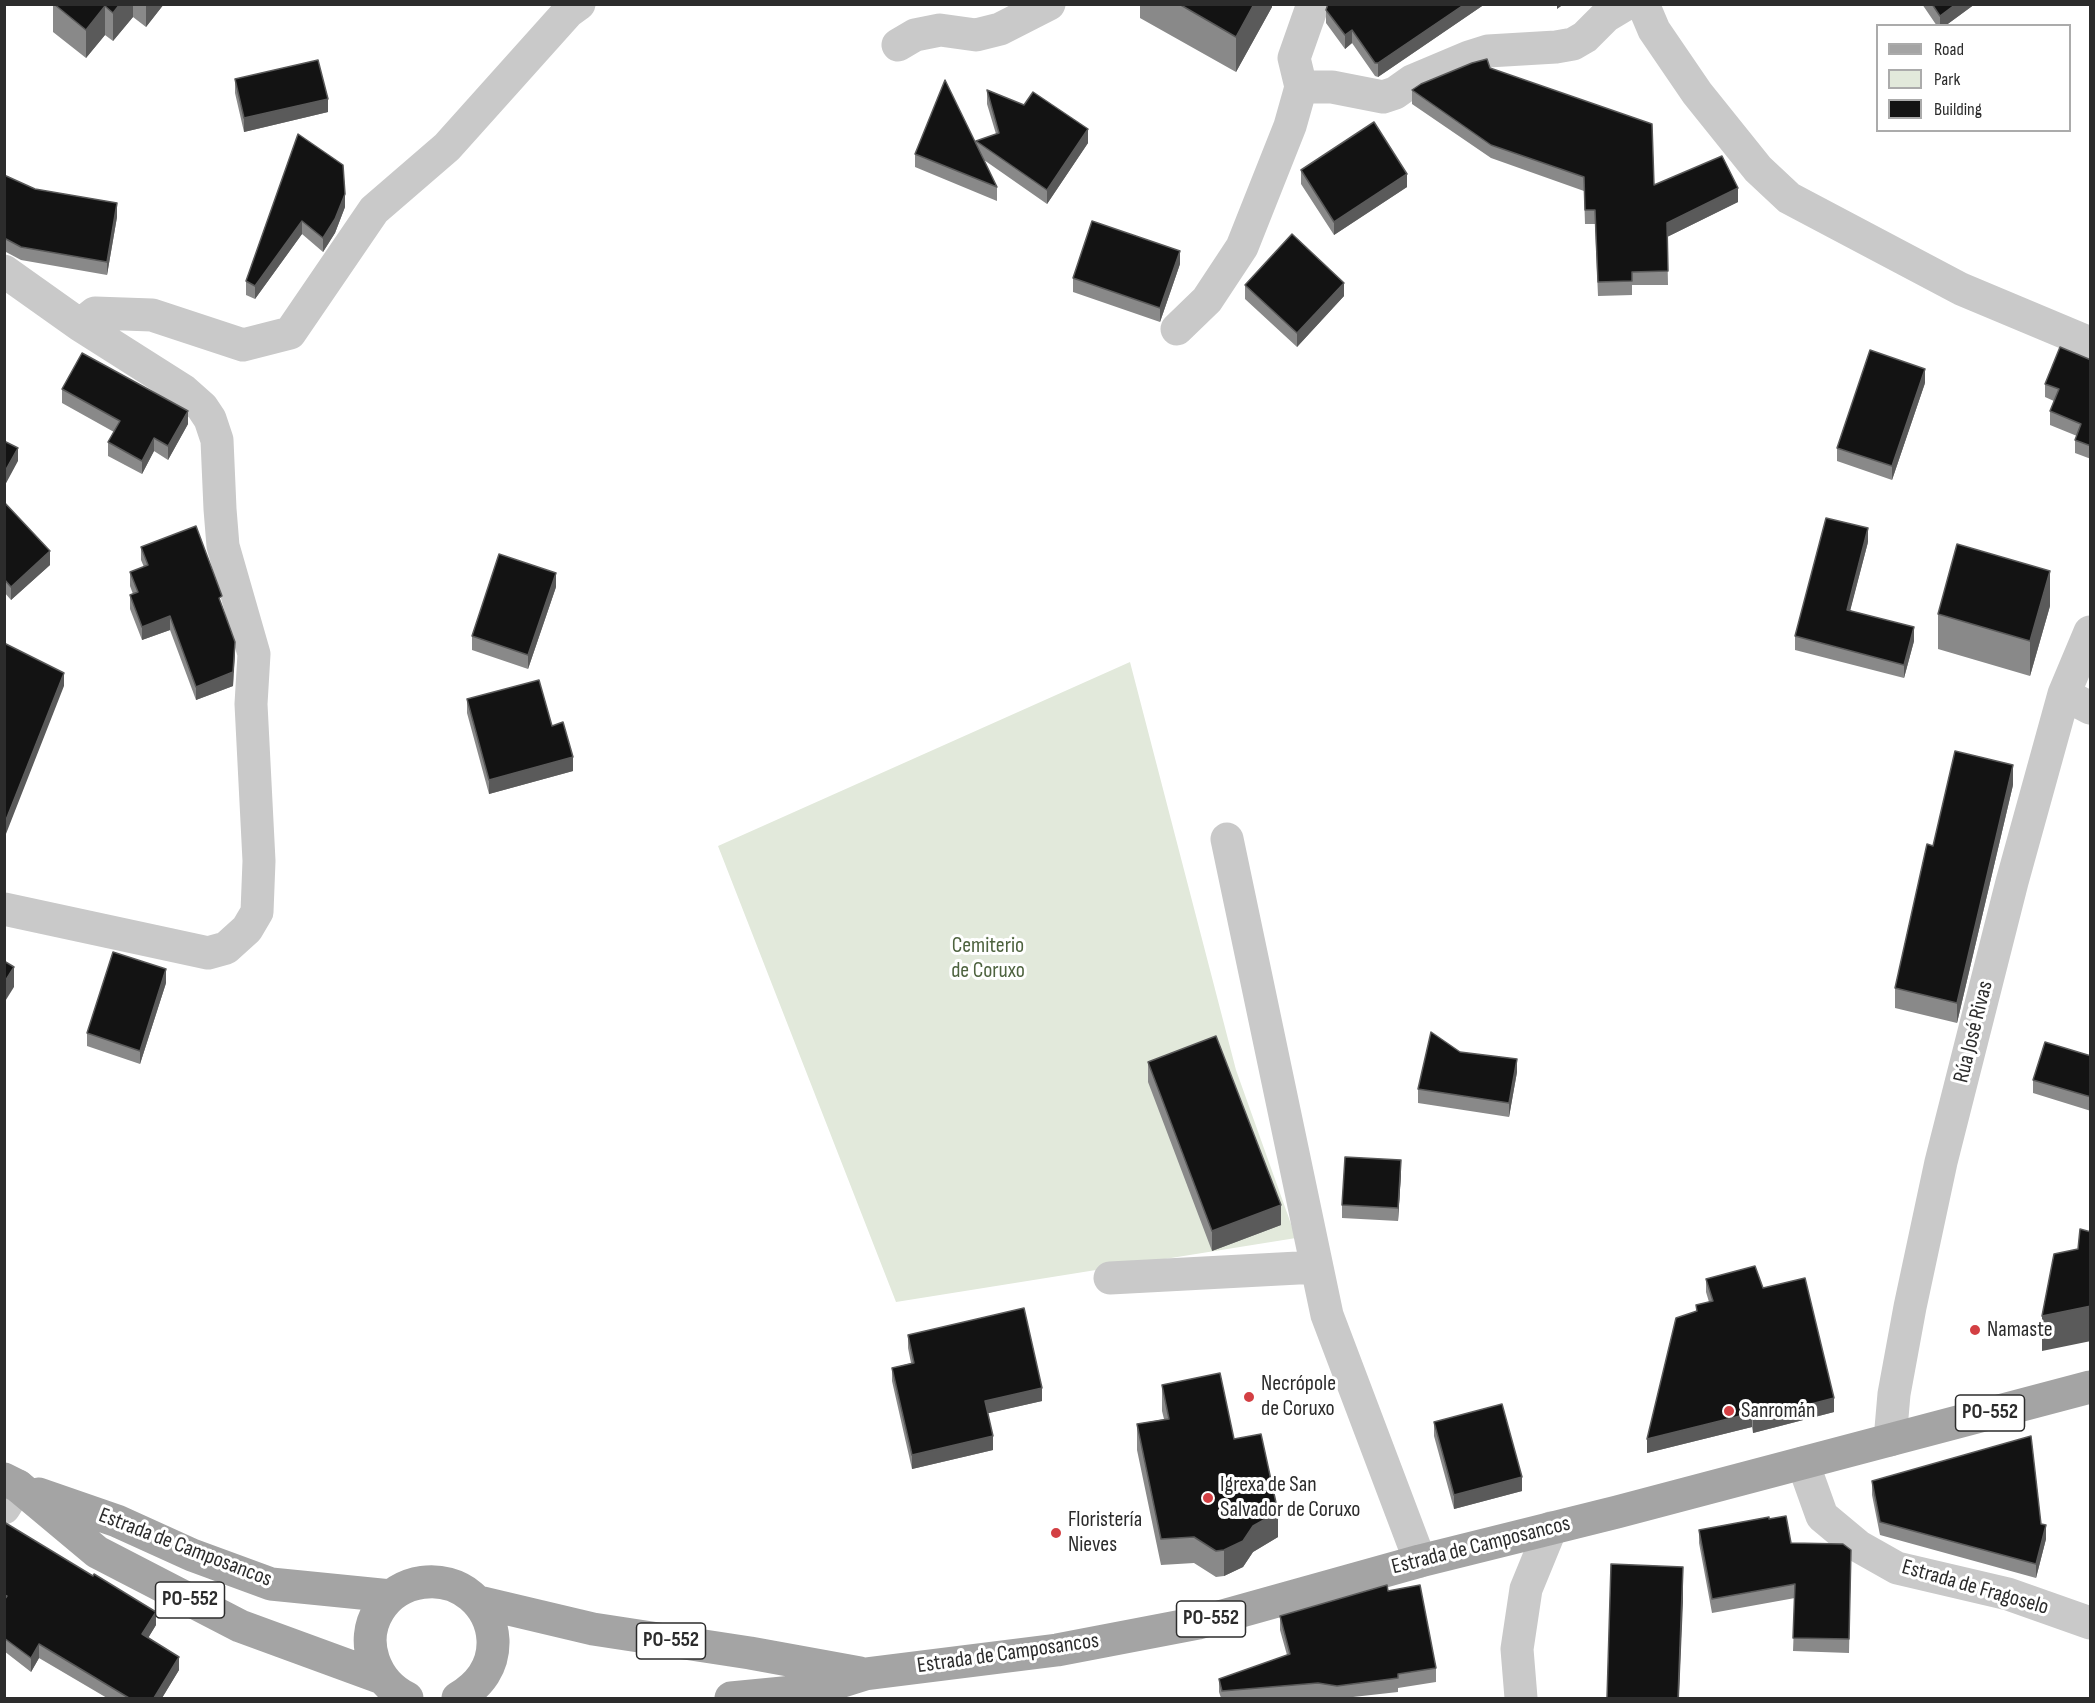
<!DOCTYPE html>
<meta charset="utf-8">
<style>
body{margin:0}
#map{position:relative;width:2095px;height:1703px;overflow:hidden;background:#fff;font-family:"Sofia Sans Condensed",sans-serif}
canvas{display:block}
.frame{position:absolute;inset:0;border:6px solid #2c2c2c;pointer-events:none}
.legend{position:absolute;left:1876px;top:24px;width:195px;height:108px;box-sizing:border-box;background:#fff;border:2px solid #ababab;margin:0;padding:8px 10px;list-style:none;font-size:18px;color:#2c2c2c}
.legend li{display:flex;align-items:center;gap:12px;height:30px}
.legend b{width:30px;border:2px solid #ababab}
</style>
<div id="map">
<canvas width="2095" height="1703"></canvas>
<div class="frame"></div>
<ul class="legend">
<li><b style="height:8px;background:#a4a4a4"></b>Road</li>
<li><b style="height:16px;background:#e2e9db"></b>Park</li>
<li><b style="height:16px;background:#131313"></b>Building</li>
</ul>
</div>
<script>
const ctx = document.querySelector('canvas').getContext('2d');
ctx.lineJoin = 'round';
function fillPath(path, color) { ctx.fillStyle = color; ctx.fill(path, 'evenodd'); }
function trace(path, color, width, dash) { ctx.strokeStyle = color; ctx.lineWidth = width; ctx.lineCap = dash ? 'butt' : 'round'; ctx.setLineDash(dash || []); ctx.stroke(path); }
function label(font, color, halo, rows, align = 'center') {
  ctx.font = font + ' "Sofia Sans Condensed",sans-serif'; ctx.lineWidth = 6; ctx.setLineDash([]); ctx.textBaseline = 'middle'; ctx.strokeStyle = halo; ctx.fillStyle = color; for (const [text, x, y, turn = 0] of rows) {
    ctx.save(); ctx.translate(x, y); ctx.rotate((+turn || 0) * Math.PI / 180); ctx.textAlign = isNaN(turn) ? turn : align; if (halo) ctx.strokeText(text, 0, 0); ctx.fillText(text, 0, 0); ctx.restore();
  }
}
fillPath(new Path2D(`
 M 1130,662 L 1236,1070 L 1296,1238 L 896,1302 L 718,846 Z`), '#e2e9db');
trace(new Path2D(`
 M 1643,4 L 1654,30 L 1697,93 L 1758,169 L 1789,198 L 1961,289 L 2090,343
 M 898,45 L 915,35 L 940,30 L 976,35 L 1000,29 L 1049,4
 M 1301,87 L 1332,87 L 1383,97 L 1395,93 L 1412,81 L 1469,57 L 1488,51 L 1556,47 L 1573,44 L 1585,37 L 1606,16 L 1626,4
 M 4,271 L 80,325 L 184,391 L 202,407 L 210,419 L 217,440 L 220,509 L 223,546 L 254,654 L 251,704 L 259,861 L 257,912 L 247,929 L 226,948 L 208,953 L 4,909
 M 80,325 L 95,313 L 152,315 L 243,345 L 290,333 L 374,210 L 447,147 L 568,12 L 579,4
 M 1177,329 L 1207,300 L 1242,247 L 1290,126 L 1301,87 L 1294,58 L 1313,4
 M 2064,694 L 2090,708
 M 1227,839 L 1327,1315 L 1420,1561
 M 1110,1278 L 1317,1267
 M 1890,1440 L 1894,1394 L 1910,1307 L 1941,1162 L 2012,882 L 2064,694 L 2090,632
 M 1803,1463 L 1822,1516 L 1858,1546 L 1897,1568 L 2008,1594 L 2090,1623
 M 4,1508 L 18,1486
 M 1521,1698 L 1517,1649 L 1526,1589 L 1551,1528`), '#c9c9c9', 33);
trace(new Path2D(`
 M 4,1479 L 18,1486 L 97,1552 L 240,1626 L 382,1678
 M 39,1494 L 117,1521 L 192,1555 L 271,1584 L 391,1596
 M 479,1602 L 593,1629 L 750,1653 L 860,1673
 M 407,1698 C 375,1682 359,1642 379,1610 C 399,1578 444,1573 471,1596 C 484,1607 492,1622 493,1640 C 494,1666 480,1685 458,1698
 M 731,1698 L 814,1690 L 865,1674 L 1057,1650 L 1198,1623 L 1420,1561 L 1617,1512 L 2090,1387`), '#a4a4a4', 33);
fillPath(new Path2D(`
 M 53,4 L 164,4 L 146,27 L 133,17 L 113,41 L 105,35 L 86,58 L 53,32 Z
 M 1140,4 L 1272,4 L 1272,7 L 1236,72 L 1140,18 Z
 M 1328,4 L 1485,4 L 1378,77 L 1375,76 L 1352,43 L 1345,49 L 1326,23 L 1326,10 Z
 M 1922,4 L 1975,4 L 1945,26 L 1937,26 Z
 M 1490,68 L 1654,185 L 1738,202 L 1667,237 L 1668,285 L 1632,285 L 1632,295 L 1598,296 L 1595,224 L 1585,224 L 1584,191 L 1491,158 L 1412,104 L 1412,90 Z
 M 235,79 L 328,112 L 244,132 L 235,93 Z
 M 987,90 L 1088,143 L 1047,204 L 984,160 L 997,187 L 997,201 L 915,167 L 915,154 L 976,144 L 976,141 L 996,134 L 987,104 Z
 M 298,134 L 345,207 L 335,233 L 323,252 L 302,234 L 255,299 L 246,295 L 246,281 Z
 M 1301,170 L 1407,187 L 1334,235 L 1301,184 Z
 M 4,175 L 35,189 L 117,217 L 107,275 L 21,260 L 6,252 L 4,253 Z
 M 1180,264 L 1160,322 L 1073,292 L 1073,278 Z
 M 2091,275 L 2091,292 L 2089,291 L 2089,277 Z
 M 1245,285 L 1344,296 L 1297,347 L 1245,299 Z
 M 2091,360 L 2091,459 L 2075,453 L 2075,440 L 2077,436 L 2050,425 L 2050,411 L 2054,401 L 2045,397 L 2045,384 Z
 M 1925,383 L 1892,480 L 1837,461 L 1837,448 Z
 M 62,389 L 188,424 L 168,460 L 154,451 L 142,474 L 108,456 L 108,442 L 114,432 L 62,403 Z
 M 4,502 L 50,565 L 11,600 L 4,592 Z
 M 1868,542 L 1850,610 L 1914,641 L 1904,678 L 1795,650 L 1795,636 Z
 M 141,547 L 222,606 L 235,656 L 233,686 L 196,700 L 170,630 L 142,640 L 130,609 L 130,595 L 133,594 L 130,586 L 130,572 L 144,567 L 141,560 Z
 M 556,587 L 528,669 L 472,650 L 472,636 Z
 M 2050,606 L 2030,676 L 1938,649 L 1938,614 Z
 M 467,699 L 552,726 L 573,771 L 489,794 L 467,713 Z
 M 2013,785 L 1957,1023 L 1895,1008 L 1895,988 L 1933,846 Z
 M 166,983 L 140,1064 L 87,1046 L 87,1033 Z
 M 1460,1052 L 1517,1072 L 1509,1117 L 1418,1103 L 1418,1089 Z
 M 2091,1056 L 2091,1111 L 2033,1093 L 2033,1080 Z
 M 1148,1062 L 1281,1225 L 1212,1251 L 1148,1082 Z
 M 1401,1174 L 1398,1221 L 1342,1218 L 1342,1205 Z
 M 1706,1279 L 1763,1288 L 1834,1412 L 1753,1433 L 1752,1427 L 1647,1453 L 1696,1312 L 1696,1305 L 1709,1302 L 1706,1292 Z
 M 908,1335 L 1042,1401 L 988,1413 L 993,1450 L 912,1469 L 892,1381 L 892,1368 L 911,1363 L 908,1348 Z
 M 1162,1385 L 1234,1439 L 1278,1537 L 1253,1552 L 1243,1567 L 1224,1576 L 1216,1577 L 1194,1563 L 1161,1565 L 1137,1450 L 1137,1424 L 1164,1419 L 1162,1411 Z
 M 1434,1422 L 1522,1491 L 1454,1509 L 1434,1436 Z
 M 1872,1481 L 2041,1524 L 2046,1539 L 2036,1578 L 1880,1535 L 1872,1495 Z
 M 1769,1519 L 1791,1543 L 1851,1550 L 1849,1653 L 1793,1651 L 1795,1598 L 1712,1613 L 1699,1543 L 1699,1530 Z
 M 4,1522 L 156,1625 L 148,1638 L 179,1670 L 162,1698 L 107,1698 L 39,1658 L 31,1672 L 4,1651 Z
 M 1388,1591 L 1436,1668 L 1436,1682 L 1398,1688 L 1398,1692 L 1344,1698 L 1330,1698 L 1318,1697 L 1298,1698 L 1221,1698 L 1219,1692 L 1219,1679 L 1287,1655 L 1280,1630 L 1280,1616 Z`), '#898989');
fillPath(new Path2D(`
 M 120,4 L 133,4 L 133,17 L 113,41 L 113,13 Z
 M 146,4 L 164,4 L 146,27 Z
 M 1254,4 L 1272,4 L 1272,7 L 1236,72 L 1236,37 Z
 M 1465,4 L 1485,4 L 1378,77 L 1378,63 Z
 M 1557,4 L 1564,4 L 1557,9 Z
 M 1956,4 L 1975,4 L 1945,26 L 1940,26 L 1940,16 Z
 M 105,6 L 105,35 L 86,58 L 86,30 Z
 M 1352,30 L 1352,43 L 1345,49 L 1345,35 Z
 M 328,99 L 328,112 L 244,132 L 244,118 Z
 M 1088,129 L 1088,143 L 1047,204 L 1047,190 Z
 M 1407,174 L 1407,187 L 1334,235 L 1334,222 Z
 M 1738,188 L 1738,202 L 1667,237 L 1667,223 Z
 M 345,194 L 345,207 L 335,233 L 323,252 L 323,238 Z
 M 117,203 L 117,217 L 107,275 L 107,262 Z
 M 302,221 L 302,234 L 255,299 L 255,286 Z
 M 1180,251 L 1180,264 L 1160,322 L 1160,308 Z
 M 1344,283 L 1344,296 L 1297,347 L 1297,333 Z
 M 1925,369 L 1925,383 L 1892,480 L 1892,466 Z
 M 188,411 L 188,424 L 168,460 L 168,446 Z
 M 154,438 L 154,451 L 142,474 L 142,461 Z
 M 18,448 L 18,461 L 4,487 L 4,473 Z
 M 1868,528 L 1868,542 L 1847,623 L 1847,610 Z
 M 50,551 L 50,565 L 11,600 L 11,587 Z
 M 2050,571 L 2050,606 L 2030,676 L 2030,641 Z
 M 556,573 L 556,587 L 528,669 L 528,655 Z
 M 170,616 L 170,630 L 142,640 L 142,627 Z
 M 1914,627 L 1914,641 L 1904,678 L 1904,665 Z
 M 235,642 L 233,686 L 196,700 L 196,687 Z
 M 64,673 L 64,686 L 4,839 L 4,825 Z
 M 573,757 L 573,771 L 489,794 L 489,780 Z
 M 2013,765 L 2013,785 L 1957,1023 L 1957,1003 Z
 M 14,967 L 14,987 L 4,1003 L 4,983 Z
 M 166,969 L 166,983 L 140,1064 L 140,1051 Z
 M 1517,1059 L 1517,1072 L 1509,1117 L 1509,1103 Z
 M 1401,1160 L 1401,1174 L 1398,1221 L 1398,1208 Z
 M 1281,1205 L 1281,1225 L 1212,1251 L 1212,1231 Z
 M 2091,1306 L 2091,1341 L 2042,1351 L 2042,1316 Z
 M 1042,1388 L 1042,1401 L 985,1414 L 985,1401 Z
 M 1834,1398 L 1834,1412 L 1753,1433 L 1753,1419 Z
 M 1752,1413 L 1752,1427 L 1647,1453 L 1647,1439 Z
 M 993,1436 L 993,1450 L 912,1469 L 912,1455 Z
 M 1522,1477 L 1522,1491 L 1454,1509 L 1454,1495 Z
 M 1278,1512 L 1278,1537 L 1253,1552 L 1243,1567 L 1224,1576 L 1224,1550 L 1253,1526 Z
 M 2046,1525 L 2046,1539 L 2036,1578 L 2036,1564 Z
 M 1683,1567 L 1683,1602 L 1679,1698 L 1678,1698 Z
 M 156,1612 L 156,1625 L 142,1648 L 142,1634 Z
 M 39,1644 L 39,1658 L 31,1672 L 31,1658 Z
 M 179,1657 L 179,1670 L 162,1698 L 154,1698 Z`), '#5a5a5a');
const building = new Path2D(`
 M 54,4 L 120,4 L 113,13 L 105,6 L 86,30 Z
 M 1179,4 L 1254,4 L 1236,37 Z
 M 1328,4 L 1465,4 L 1378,63 L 1375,63 L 1352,30 L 1345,35 L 1326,10 Z
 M 1932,4 L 1956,4 L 1940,16 Z
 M 1487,59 L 1490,68 L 1652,124 L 1654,185 L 1722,156 L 1738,188 L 1667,223 L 1668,271 L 1632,272 L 1632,281 L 1598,282 L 1595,210 L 1585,210 L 1584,177 L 1491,145 L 1412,90 L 1421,84 L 1472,63 Z
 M 318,60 L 328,99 L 244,118 L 235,79 Z
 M 945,80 L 997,187 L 915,154 Z
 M 987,90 L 1024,105 L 1033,92 L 1088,129 L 1047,190 L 976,141 L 999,133 Z
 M 1374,122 L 1407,174 L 1334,222 L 1301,170 Z
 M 298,134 L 343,165 L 345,194 L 335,219 L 323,238 L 302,221 L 255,286 L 246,281 Z
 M 4,175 L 35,189 L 117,203 L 107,262 L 21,247 L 6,239 L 4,239 Z
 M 1092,221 L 1180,251 L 1160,308 L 1073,278 Z
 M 1292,234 L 1344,283 L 1297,333 L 1245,285 Z
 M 2060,347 L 2091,360 L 2091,446 L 2075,440 L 2081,424 L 2050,411 L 2059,389 L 2045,384 Z
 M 1870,350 L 1925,369 L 1892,466 L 1837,448 Z
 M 82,353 L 188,411 L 168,446 L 154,438 L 142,461 L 108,442 L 120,421 L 62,389 Z
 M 4,441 L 18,448 L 4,473 Z
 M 4,502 L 50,551 L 11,587 L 4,579 Z
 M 1826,518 L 1868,528 L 1847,610 L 1914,627 L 1904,665 L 1795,636 Z
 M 196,526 L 222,596 L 219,598 L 235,642 L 233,672 L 196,687 L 170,616 L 142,627 L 130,595 L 138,592 L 130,572 L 148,565 L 141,547 Z
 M 1957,544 L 2050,571 L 2030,641 L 1938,614 Z
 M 499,554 L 556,573 L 528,655 L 472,636 Z
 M 4,643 L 64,673 L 4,825 Z
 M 539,680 L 552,726 L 563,722 L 573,757 L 489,780 L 467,699 Z
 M 1955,751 L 2013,765 L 1957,1003 L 1895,988 L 1927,844 L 1933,846 Z
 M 113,952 L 166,969 L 140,1051 L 87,1033 Z
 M 4,961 L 14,967 L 4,983 Z
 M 1431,1032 L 1460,1052 L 1517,1059 L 1509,1103 L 1418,1089 Z
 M 1216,1036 L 1281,1205 L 1212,1231 L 1148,1062 Z
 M 2045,1042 L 2091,1056 L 2091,1097 L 2033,1080 Z
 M 1345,1157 L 1401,1160 L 1398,1208 L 1342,1205 Z
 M 2080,1229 L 2091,1232 L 2091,1306 L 2042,1316 L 2054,1254 L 2078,1249 Z
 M 1755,1266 L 1763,1288 L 1805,1278 L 1834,1398 L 1753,1419 L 1752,1413 L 1647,1439 L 1676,1318 L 1697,1311 L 1696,1305 L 1713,1301 L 1706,1279 Z
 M 1024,1308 L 1042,1388 L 985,1401 L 993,1436 L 912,1455 L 892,1368 L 914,1363 L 908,1335 Z
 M 1220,1373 L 1234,1439 L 1261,1434 L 1278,1512 L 1253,1526 L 1243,1541 L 1224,1550 L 1216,1551 L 1194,1537 L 1161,1539 L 1137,1424 L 1169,1419 L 1162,1385 Z
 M 1502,1404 L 1522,1477 L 1454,1495 L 1434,1422 Z
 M 2031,1436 L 2041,1524 L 2046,1525 L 2036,1564 L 1880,1522 L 1872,1481 Z
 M 1786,1516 L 1791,1543 L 1843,1544 L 1851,1550 L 1849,1639 L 1793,1638 L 1795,1584 L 1712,1599 L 1699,1530 L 1769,1517 L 1769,1519 Z
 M 4,1522 L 93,1576 L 94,1574 L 156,1612 L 142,1634 L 179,1657 L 154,1698 L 129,1698 L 39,1644 L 31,1658 L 4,1638 L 4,1600 L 7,1596 L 4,1595 Z
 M 1611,1564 L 1683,1567 L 1678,1698 L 1607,1698 Z
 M 1387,1585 L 1388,1591 L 1420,1585 L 1436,1668 L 1398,1674 L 1398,1678 L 1337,1686 L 1318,1683 L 1222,1691 L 1219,1679 L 1290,1654 L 1280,1616 Z`);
fillPath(building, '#131313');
trace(building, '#5a5a5a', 1.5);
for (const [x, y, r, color] of [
 [1975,1330,6,"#d33f43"],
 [1249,1397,6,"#d33f43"],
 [1729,1411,6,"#d33f43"],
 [1208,1498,6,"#d33f43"],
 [1056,1533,6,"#d33f43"]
]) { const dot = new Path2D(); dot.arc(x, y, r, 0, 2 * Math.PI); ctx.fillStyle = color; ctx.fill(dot); trace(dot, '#fff', 2); }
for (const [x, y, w] of [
 [1990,1413,69],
 [190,1600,69],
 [1211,1619,69],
 [671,1641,69]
]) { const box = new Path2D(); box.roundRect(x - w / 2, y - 18, w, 36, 4.5); ctx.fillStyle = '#fff'; ctx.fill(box); trace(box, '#2c2c2c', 1.5); }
label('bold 21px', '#2c2c2c', null, [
 ["PO-552",1990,1413],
 ["PO-552",190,1600],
 ["PO-552",1211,1619],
 ["PO-552",671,1641]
]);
label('22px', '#4e633f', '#fff', [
 ["Cemiterio",988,946],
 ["de Coruxo",988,971]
]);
label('22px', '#2c2c2c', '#fff', [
 ["Rúa José Rivas",1974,1032,-76],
 ["Estrada de Camposancos",1481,1546,-14],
 ["Estrada de Camposancos",185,1548,21],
 ["Estrada de Fragoselo",1975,1588,16],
 ["Estrada de Camposancos",1008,1654,-8]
]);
label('22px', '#2c2c2c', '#fff', [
 ["Namaste",1987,1330],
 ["Necrópole",1261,1384],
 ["de Coruxo",1261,1409],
 ["Sanromán",1741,1411],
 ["Igrexa de San",1220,1485],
 ["Salvador de Coruxo",1220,1510],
 ["Floristería",1068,1520],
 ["Nieves",1068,1545]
], 'left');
</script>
